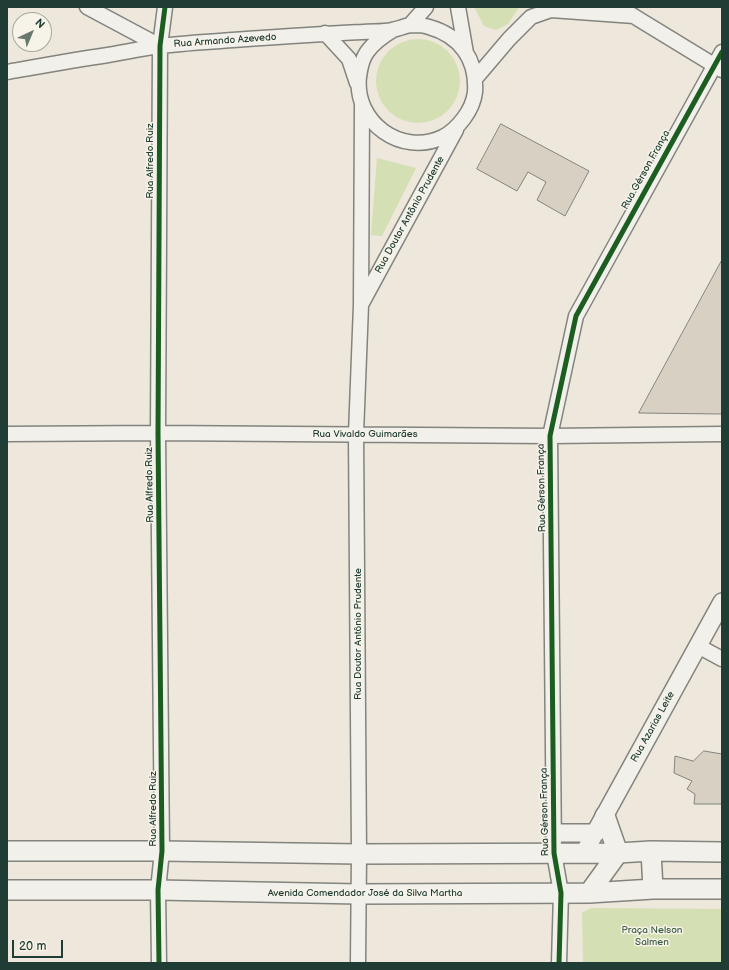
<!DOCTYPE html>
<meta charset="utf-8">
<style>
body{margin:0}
#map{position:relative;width:729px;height:970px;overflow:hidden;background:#eee7dc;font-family:"Balsamiq Sans",sans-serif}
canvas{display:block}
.frame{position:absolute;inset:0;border:8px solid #1f3d34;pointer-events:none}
.north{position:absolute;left:12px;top:12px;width:40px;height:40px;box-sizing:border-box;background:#f7f3e8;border:1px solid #a1aaa0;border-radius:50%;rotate:44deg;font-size:11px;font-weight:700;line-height:16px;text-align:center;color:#1f3d34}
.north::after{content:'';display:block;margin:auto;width:14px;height:18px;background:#67786f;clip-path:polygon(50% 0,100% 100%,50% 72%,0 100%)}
.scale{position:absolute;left:12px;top:940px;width:51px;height:18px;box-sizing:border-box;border:2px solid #1f3d34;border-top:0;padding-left:5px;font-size:12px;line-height:14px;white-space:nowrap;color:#1f3d34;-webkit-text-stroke:3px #f7f3e8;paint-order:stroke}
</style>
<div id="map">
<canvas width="729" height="970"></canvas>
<div class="frame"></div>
<div class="north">N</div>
<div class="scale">20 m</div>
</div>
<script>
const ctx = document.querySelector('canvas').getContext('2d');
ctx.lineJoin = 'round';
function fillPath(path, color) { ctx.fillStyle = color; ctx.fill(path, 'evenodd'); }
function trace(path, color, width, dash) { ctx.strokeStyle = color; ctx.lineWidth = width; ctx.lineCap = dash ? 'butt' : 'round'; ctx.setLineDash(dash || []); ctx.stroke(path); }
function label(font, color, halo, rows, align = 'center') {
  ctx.font = font + ' "Balsamiq Sans",sans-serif'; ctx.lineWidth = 3; ctx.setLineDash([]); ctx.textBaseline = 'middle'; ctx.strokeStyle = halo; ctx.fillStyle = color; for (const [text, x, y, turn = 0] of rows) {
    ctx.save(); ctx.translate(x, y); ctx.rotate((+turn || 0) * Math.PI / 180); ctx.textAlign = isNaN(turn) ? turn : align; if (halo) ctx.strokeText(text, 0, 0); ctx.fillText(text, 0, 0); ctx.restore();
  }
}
fillPath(new Path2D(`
 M 474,7 L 519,7 L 508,24 L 496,30 L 484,26 Z
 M376 81a42 42 0 1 1 84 0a42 42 0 1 1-84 0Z
 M 377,158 L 416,168 L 382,236 L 371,235 Z
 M 591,908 L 722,909 L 722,963 L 583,963 L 582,913 Z`), '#d4e0b3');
const building = new Path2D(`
 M 501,124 L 589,171 L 565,216 L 537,200 L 546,182 L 528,172 L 517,191 L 477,169 Z
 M 722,260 L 722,414 L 639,413 Z
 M 704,751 L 722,754 L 722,802 L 721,804 L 694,804 L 695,794 L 687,789 L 692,781 L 674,773 L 675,756 L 693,761 Z`);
fillPath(building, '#d7d0c3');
trace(building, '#82847d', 1);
const minor = new Path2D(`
 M 87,7 L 160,46
 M 458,7 L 466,53
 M 627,12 L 722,70
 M 410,25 L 426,7
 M 325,33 L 349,59 L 357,83
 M 7,72 C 41,66 74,60 108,55 C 126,52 143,48 161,46 C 185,43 209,42 233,40 C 276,37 319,34 362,32 C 372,31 382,32 392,30 C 398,29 404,26 411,25 C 416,25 424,25 429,27 C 461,36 477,60 475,92 C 473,110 458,129 443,137 C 401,157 354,122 359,77 C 360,69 362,59 367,52 C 374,42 383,36 393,30
 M 475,79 L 509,39 L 531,17 L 551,10 L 634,16
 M 362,303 L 456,130
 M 7,434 L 158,433 L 550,436 L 722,434
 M 698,646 L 722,659
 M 159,963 L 158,890 L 162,851 L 158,433 L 160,46 L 165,7
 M 358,963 L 359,854 L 356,434 L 361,305 L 362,105
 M 559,963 L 561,893 L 554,853 L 550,436 L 576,316 L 722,52`);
const tertiary = new Path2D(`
 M 554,833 L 596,833
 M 584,853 L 722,602`);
const secondary = new Path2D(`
 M 7,851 L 162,851 L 359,854 L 618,853 L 651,851 L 722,852
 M 651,851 L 653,889
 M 7,890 L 158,890 L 359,894 L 589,893 L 653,889 L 722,889
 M 589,893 L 618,853 L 605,816`);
trace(minor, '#82847d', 17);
trace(tertiary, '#82847d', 20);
trace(secondary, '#82847d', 22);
trace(minor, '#f1f0ea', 14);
trace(tertiary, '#f1f0ea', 17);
trace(secondary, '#f1f0ea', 19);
trace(new Path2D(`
 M 159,963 L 158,890 L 162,851 L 158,433 L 160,46 L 165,7
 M 559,963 L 561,893 L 554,853 L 550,436 L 576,316 L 722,52`), '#1b5e20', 5);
label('10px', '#1f3d34', '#f7f3e8', [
 ["Rua Armando Azevedo",225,41,-4],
 ["Rua Alfredo Ruiz",150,161,-90],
 ["Rua Gérson França",646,170,-61],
 ["Rua Doutor Antônio Prudente",410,215,-61],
 ["Rua Vivaldo Guimarães",365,434],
 ["Rua Alfredo Ruiz",150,485,-91],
 ["Rua Gérson França",542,488,-91],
 ["Rua Doutor Antônio Prudente",358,634,-90],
 ["Rua Azarias Leite",653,727,-61],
 ["Rua Alfredo Ruiz",153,809,-90],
 ["Rua Gérson França",545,812,-91],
 ["Avenida Comendador José da Silva Martha",365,893]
]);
label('10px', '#3f5d47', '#f7f3e8', [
 ["Praça Nelson",652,930],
 ["Salmen",652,942]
]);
</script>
